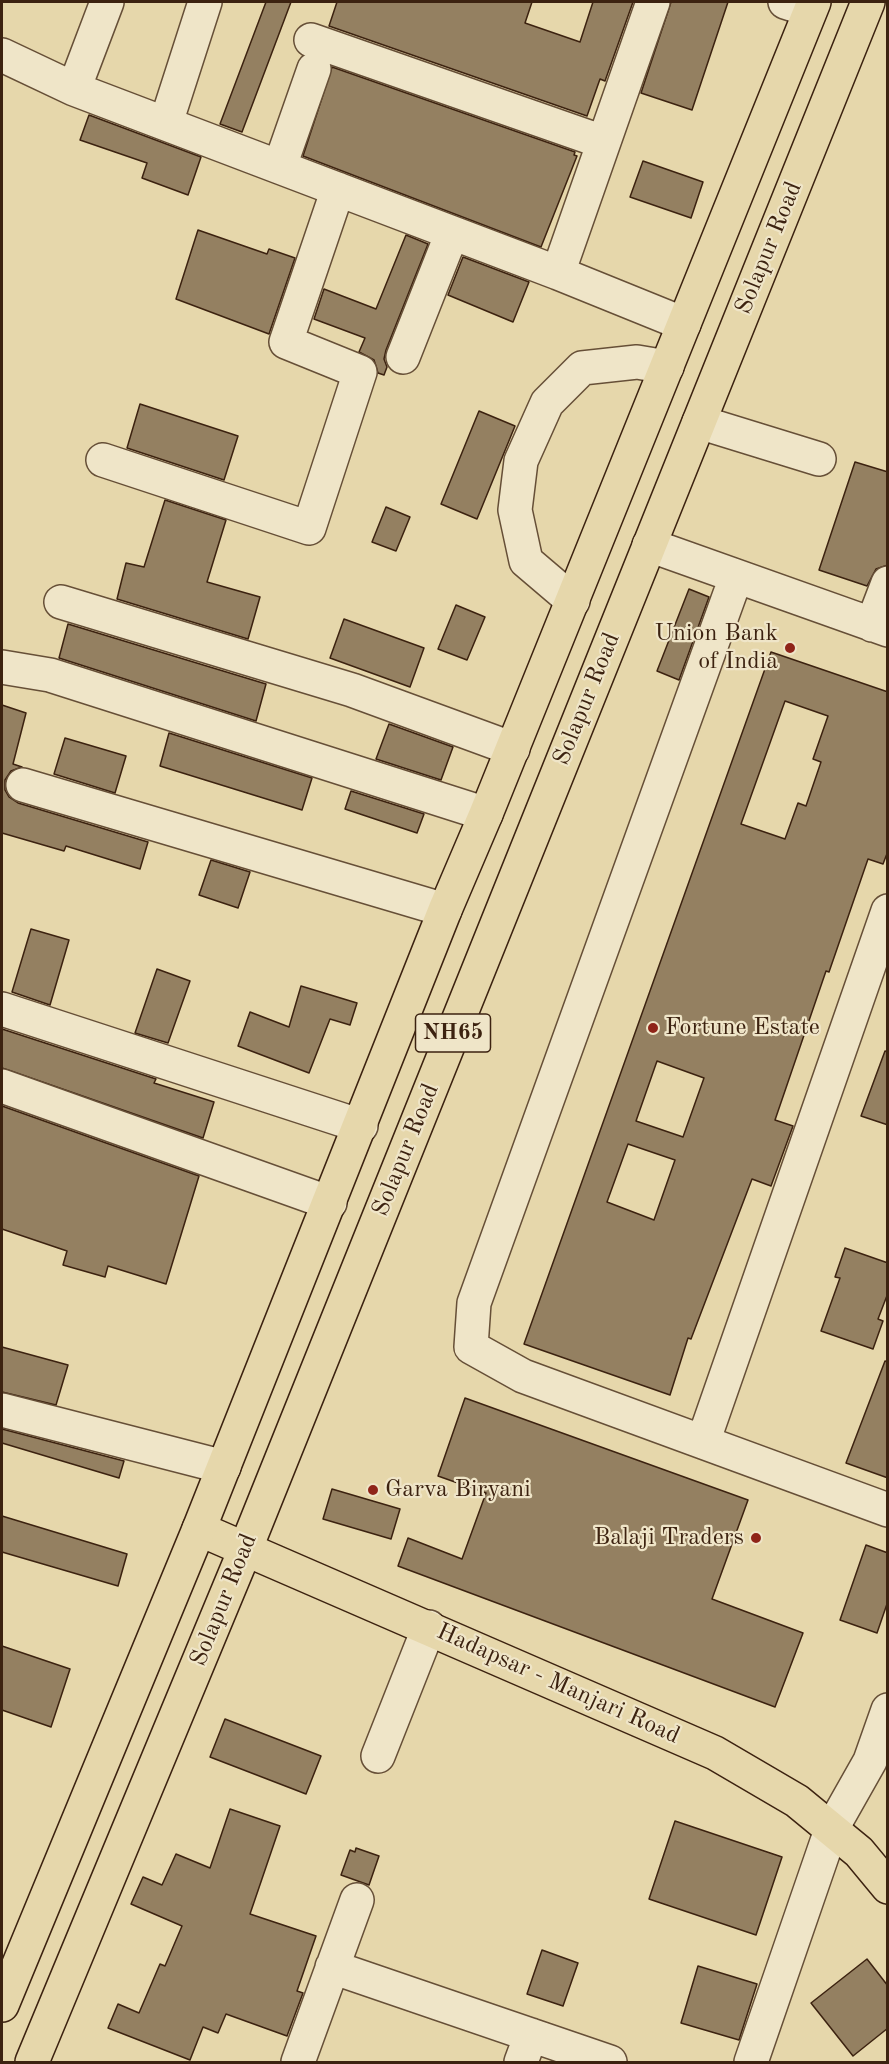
<!DOCTYPE html>
<style>
body{margin:0}
#map{position:relative;width:889px;height:2064px;overflow:hidden;background:#e6d7ab;font-family:"Old Standard TT",serif}
canvas{display:block}
.frame{position:absolute;inset:0;border:3px solid #3c2210;pointer-events:none}
</style>
<div id="map">
<canvas width="889" height="2064"></canvas>
<div class="frame"></div>
</div>
<script>
const ctx = document.querySelector('canvas').getContext('2d');
ctx.lineJoin = 'round';
function fillPath(path, color) { ctx.fillStyle = color; ctx.fill(path, 'evenodd'); }
function trace(path, color, width, dash) { ctx.strokeStyle = color; ctx.lineWidth = width; ctx.lineCap = dash ? 'butt' : 'round'; ctx.setLineDash(dash || []); ctx.stroke(path); }
function label(font, color, halo, rows, align = 'center') {
  ctx.font = font + ' "Old Standard TT",serif'; ctx.lineWidth = 4.5; ctx.setLineDash([]); ctx.textBaseline = 'middle'; ctx.strokeStyle = halo; ctx.fillStyle = color; for (const [text, x, y, turn = 0] of rows) {
    ctx.save(); ctx.translate(x, y); ctx.rotate((+turn || 0) * Math.PI / 180); ctx.textAlign = isNaN(turn) ? turn : align; if (halo) ctx.strokeText(text, 0, 0); ctx.fillText(text, 0, 0); ctx.restore();
  }
}
const building = new Path2D(`
 M 266,2 L 291,2 L 242,132 L 220,124 Z
 M 337,2 L 532,2 L 525,23 L 580,42 L 593,2 L 633,2 L 605,81 L 600,79 L 587,116 L 329,26 Z
 M 671,2 L 728,2 L 692,110 L 641,93 Z
 M 332,67 L 575,152 L 574,155 L 577,156 L 541,247 L 303,156 Z
 M 89,115 L 201,157 L 188,195 L 142,178 L 147,163 L 80,140 Z
 M 643,161 L 703,182 L 691,218 L 630,197 Z
 M 198,230 L 267,254 L 269,249 L 295,258 L 269,334 L 176,299 Z
 M 406,235 L 428,244 L 386,350 L 384,359 L 387,367 L 384,375 L 378,373 L 374,360 L 359,352 L 365,338 L 314,319 L 324,289 L 376,309 Z
 M 463,257 L 529,282 L 513,322 L 448,295 Z
 M 140,404 L 238,436 L 224,480 L 127,448 Z
 M 479,411 L 515,426 L 477,519 L 441,504 Z
 M 855,462 L 888,472 L 888,565 L 876,569 L 867,586 L 819,570 Z
 M 165,500 L 226,520 L 207,582 L 260,597 L 248,639 L 117,599 L 126,563 L 144,567 Z
 M 386,507 L 410,517 L 396,551 L 372,542 Z
 M 689,589 L 709,597 L 679,680 L 657,671 Z
 M 456,605 L 485,617 L 467,660 L 438,649 Z
 M 344,619 L 424,648 L 410,687 L 330,658 Z
 M 68,624 L 266,684 L 256,721 L 59,658 Z
 M 771,652 L 888,692 L 888,851 L 883,864 L 868,859 L 829,972 L 826,971 L 775,1120 L 793,1126 L 771,1186 L 752,1179 L 691,1339 L 688,1338 L 670,1395 L 524,1344 ZM 785,701 L 828,716 L 813,759 L 821,762 L 806,806 L 798,803 L 785,839 L 741,824 ZM 657,1061 L 704,1078 L 683,1137 L 636,1121 ZM 628,1144 L 675,1160 L 654,1220 L 607,1202 Z
 M 2,705 L 26,713 L 13,764 L 22,767 L 11,771 L 5,780 L 5,790 L 9,797 L 18,803 L 148,842 L 140,869 L 66,846 L 64,851 L 2,833 Z
 M 389,724 L 453,747 L 441,780 L 376,759 Z
 M 169,733 L 312,778 L 302,810 L 160,766 Z
 M 65,738 L 126,756 L 115,793 L 54,774 Z
 M 351,791 L 424,814 L 417,833 L 345,809 Z
 M 211,860 L 250,872 L 238,908 L 199,895 Z
 M 31,929 L 69,940 L 50,1005 L 12,992 Z
 M 157,969 L 190,981 L 168,1043 L 135,1033 Z
 M 301,986 L 357,1003 L 350,1025 L 330,1019 L 309,1073 L 238,1046 L 250,1012 L 289,1027 Z
 M 2,1029 L 156,1079 L 154,1083 L 214,1102 L 203,1138 L 2,1068 Z
 M 885,1051 L 888,1052 L 888,1125 L 861,1116 Z
 M 2,1106 L 199,1176 L 166,1284 L 108,1266 L 105,1277 L 63,1265 L 67,1251 L 2,1229 Z
 M 845,1248 L 888,1263 L 888,1293 L 878,1319 L 883,1321 L 873,1349 L 821,1331 L 840,1278 L 835,1277 Z
 M 2,1347 L 68,1365 L 56,1405 L 2,1392 Z
 M 885,1361 L 888,1362 L 888,1478 L 846,1463 Z
 M 465,1398 L 748,1500 L 712,1599 L 803,1633 L 775,1707 L 398,1566 L 408,1538 L 462,1559 L 486,1493 L 438,1476 Z
 M 2,1429 L 124,1461 L 119,1478 L 2,1443 Z
 M 332,1489 L 400,1509 L 391,1539 L 323,1519 Z
 M 2,1516 L 127,1554 L 118,1586 L 2,1552 Z
 M 866,1545 L 888,1553 L 888,1601 L 877,1633 L 840,1620 Z
 M 2,1646 L 70,1669 L 51,1727 L 2,1710 Z
 M 225,1719 L 321,1756 L 306,1794 L 210,1757 Z
 M 230,1809 L 280,1826 L 250,1914 L 316,1936 L 297,1991 L 303,1993 L 287,2036 L 226,2014 L 218,2033 L 203,2027 L 190,2060 L 108,2028 L 118,2004 L 139,2013 L 160,1964 L 165,1966 L 182,1926 L 131,1904 L 143,1877 L 162,1885 L 176,1854 L 210,1868 Z
 M 675,1821 L 782,1857 L 756,1935 L 649,1899 Z
 M 356,1848 L 379,1856 L 369,1885 L 341,1875 L 350,1850 L 355,1852 Z
 M 542,1950 L 578,1963 L 563,2006 L 527,1994 Z
 M 867,1959 L 888,1986 L 888,2028 L 853,2056 L 811,2003 Z
 M 698,1966 L 757,1984 L 739,2040 L 681,2023 Z`);
fillPath(building, '#948061');
trace(building, '#3c2210', 1.5);
const minor = new Path2D(`
 M 653,2 L 558,273 L 684,324
 M 785,2 L 810,10
 M 311,40 L 603,142
 M 2,55 L 74,89 L 558,273
 M 74,89 L 107,2
 M 166,123 L 205,2
 M 280,166 L 314,69
 M 403,357 L 452,233
 M 699,422 L 819,459
 M 103,460 L 309,528 L 360,372 L 286,342 L 338,189
 M 649,545 L 888,630
 M 736,577 L 474,1303 L 471,1347 L 523,1376 L 888,1510
 M 573,601 L 526,561 L 515,510 L 521,461 L 547,403 L 582,368 L 637,362 L 667,367
 M 61,602 L 352,690 L 513,749
 M 872,625 L 888,583
 M 2,667 L 50,675 L 486,814
 M 23,785 L 445,910
 M 2,1009 L 361,1126
 M 2,1086 L 330,1203
 M 2,1410 L 224,1467
 M 703,1442 L 888,911
 M 378,1756 L 429,1627
 M 332,1967 L 610,2062
 M 298,2062 L 357,1900
 M 521,2062 L 531,2035
 M 751,2062 L 831,1830 L 870,1761 L 888,1710`);
const major = new Path2D(`
 M 199,1529 L 715,1753 L 797,1801 L 859,1852 L 888,1887`);
const highway = new Path2D(`
 M 2,2005 L 199,1529 L 445,910 L 486,814 L 814,2
 M 32,2062 L 245,1550 L 868,2`);
trace(minor, '#664f37', 36);
trace(major, '#3c2210', 36);
trace(highway, '#3c2210', 36);
trace(minor, '#efe5c8', 33);
trace(major, '#e6d7ab', 33);
trace(highway, '#e6d7ab', 33);
for (const [x, y, r, color] of [
 [790,648,6,"#8f2418"],
 [653,1028,6,"#8f2418"],
 [373,1490,6,"#8f2418"],
 [756,1538,6,"#8f2418"]
]) { const dot = new Path2D(); dot.arc(x, y, r, 0, 2 * Math.PI); ctx.fillStyle = color; ctx.fill(dot); trace(dot, '#efe5c8', 2); }
for (const [x, y, w] of [
 [453,1033,75]
]) { const box = new Path2D(); box.roundRect(x - w / 2, y - 19, w, 38, 4.5); ctx.fillStyle = '#efe5c8'; ctx.fill(box); trace(box, '#3c2210', 1.5); }
label('bold 22px', '#3c2210', null, [
 ["NH65",453,1033]
]);
label('24px', '#3c2210', '#efe5c8', [
 ["Solapur Road",769,248,-68],
 ["Solapur Road",587,699,-68],
 ["Solapur Road",406,1150,-68],
 ["Solapur Road",224,1600,-68],
 ["Hadapsar - Manjari Road",558,1684,24]
]);
label('24px', '#3c2210', '#efe5c8', [
 ["Union Bank",778,634],
 ["of India",778,662],
 ["Fortune Estate",665,1028,"left"],
 ["Garva Biryani",385,1490,"left"],
 ["Balaji Traders",744,1538]
], 'right');
</script>
